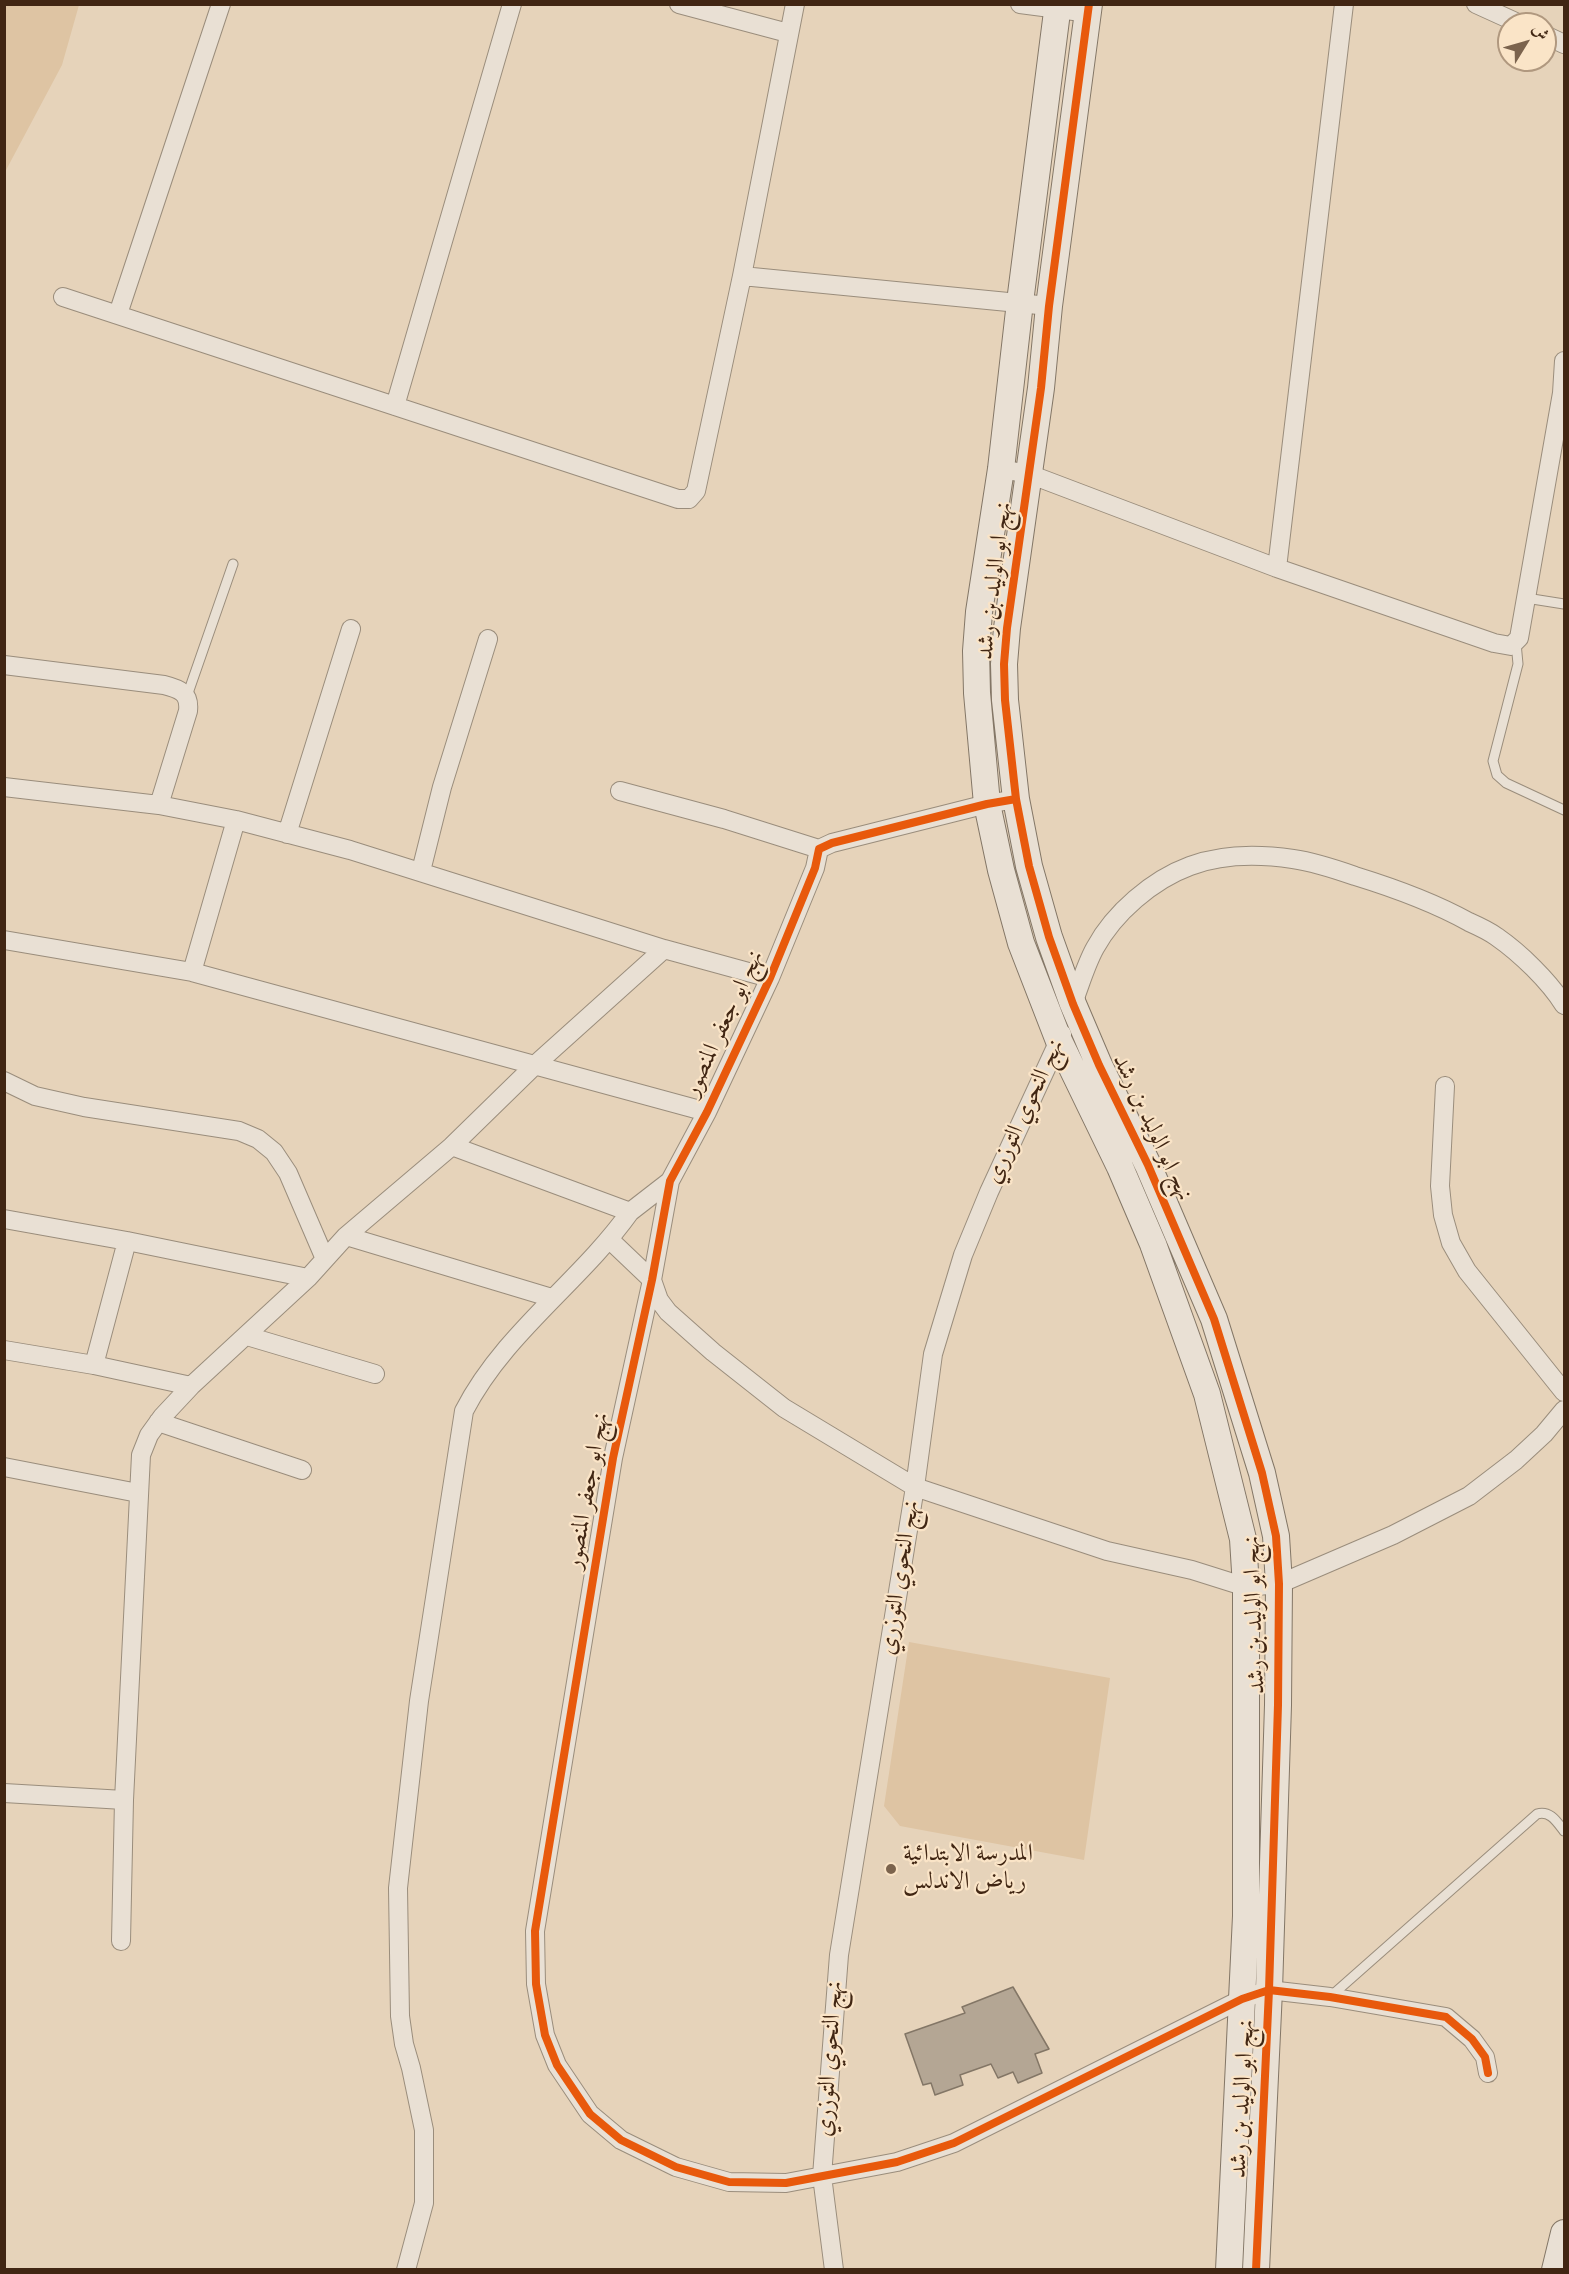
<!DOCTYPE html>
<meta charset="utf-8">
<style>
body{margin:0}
#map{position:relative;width:1569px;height:2274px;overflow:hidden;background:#e6d3ba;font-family:"IM FELL English",Amiri,serif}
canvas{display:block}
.frame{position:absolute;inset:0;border:6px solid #412613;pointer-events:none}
.north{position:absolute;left:1497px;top:12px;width:60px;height:60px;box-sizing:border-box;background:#fae4c7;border:2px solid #b0987f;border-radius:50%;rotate:53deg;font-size:16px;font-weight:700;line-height:24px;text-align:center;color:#412613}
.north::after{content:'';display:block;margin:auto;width:21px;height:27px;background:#7b634d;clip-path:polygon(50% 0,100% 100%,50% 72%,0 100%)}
</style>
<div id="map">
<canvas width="1569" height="2274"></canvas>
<div class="frame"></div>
<div class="north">ش</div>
</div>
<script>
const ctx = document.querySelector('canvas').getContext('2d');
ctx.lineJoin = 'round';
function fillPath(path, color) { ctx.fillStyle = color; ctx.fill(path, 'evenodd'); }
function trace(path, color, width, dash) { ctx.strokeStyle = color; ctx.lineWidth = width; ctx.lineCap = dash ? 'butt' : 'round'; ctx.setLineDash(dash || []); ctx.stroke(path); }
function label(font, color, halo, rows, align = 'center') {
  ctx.font = font + ' "IM FELL English",Amiri,serif'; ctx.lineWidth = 4.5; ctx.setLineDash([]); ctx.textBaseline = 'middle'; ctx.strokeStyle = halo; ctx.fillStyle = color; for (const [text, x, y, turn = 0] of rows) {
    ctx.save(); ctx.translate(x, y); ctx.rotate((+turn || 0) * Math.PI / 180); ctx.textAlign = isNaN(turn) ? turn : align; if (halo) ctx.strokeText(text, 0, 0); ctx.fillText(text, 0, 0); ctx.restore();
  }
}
fillPath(new Path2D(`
 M 5,4 L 79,5 L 62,65 L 5,172 Z
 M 909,1642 L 1110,1678 L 1084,1860 L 900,1826 L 884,1806 Z`), '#dec4a3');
const building = new Path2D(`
 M 1013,1987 L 1049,2049 L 1035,2054 L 1042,2073 L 1018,2083 L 1013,2072 L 998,2078 L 991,2064 L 960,2075 L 963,2085 L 935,2095 L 931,2083 L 923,2085 L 905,2034 L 965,2013 L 962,2007 Z`);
fillPath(building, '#b4a694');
trace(building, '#837666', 1.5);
const lane = new Path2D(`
 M 1526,598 L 1564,604
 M 1516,643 L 1518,664 L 1493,761 L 1497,775 L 1506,783 L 1564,810
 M 187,696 L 233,564
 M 1330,1997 L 1537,1814 C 1550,1810 1557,1822 1564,1831`);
const street = new Path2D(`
 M 679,4 L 788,33
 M 1020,4 L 1089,13
 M 1476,4 L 1520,24
 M 1545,35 L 1564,44
 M 742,276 L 1049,306
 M 63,297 L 678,499 L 689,499 L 696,491 L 742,276 L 795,4
 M 118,314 L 221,4
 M 395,406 L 512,4
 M 1001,469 L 1029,474 L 1277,568 L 1494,643 L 1511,646 L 1519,638 L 1562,393 L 1564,361
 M 1277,568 L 1344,4
 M 4,665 L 164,685 C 180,689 190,693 188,711 L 159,805
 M 4,787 L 159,805 L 236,820 L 350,850 L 664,949 L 770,978
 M 620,791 L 724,819 L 819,849
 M 1016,799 L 987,804 L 832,843 L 819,849 L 815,868 L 770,978 L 707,1112 L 670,1181 L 652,1280 L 613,1458 L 535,1931 L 536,1984 L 545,2035 L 557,2065 L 590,2114 L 621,2140 L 676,2167 L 729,2182 L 786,2183 L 897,2162 L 954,2143 L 1242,1999 L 1269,1990 L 1330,1997 L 1446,2017 L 1472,2039 L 1485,2057 L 1488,2073
 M 287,834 L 351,629
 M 421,871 L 442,787 L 488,639
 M 4,940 L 192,972 L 707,1112
 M 192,972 L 236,820
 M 1071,1008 C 1079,989 1085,966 1095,948 C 1114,913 1152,880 1190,866 C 1222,854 1259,854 1293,859 C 1314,862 1335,869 1355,876 C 1394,888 1433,902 1469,922 C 1478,926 1489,931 1497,937 C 1520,953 1549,981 1564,1005
 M 4,1081 L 35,1096 L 84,1107 L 239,1131 L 258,1139 L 274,1152 L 288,1173 L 325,1259
 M 1445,1086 L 1440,1186 L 1443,1215 L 1451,1243 L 1467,1271 L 1564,1392
 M 452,1146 L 630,1212 L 670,1181
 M 4,1219 L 127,1241 L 308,1278
 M 346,1236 L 552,1298
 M 610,1240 L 652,1280 L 659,1300 L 668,1312 L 713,1352 L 784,1408 L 915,1487 L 1107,1551 L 1192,1570 L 1246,1587 L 1279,1584 L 1393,1535 L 1469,1496 L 1516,1460 L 1544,1434 L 1564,1410
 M 247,1336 L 375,1374
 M 4,1350 L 94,1365 L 191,1386
 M 94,1365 L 127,1241
 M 158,1422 L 302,1470
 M 4,1467 L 138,1493
 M 4,1793 L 124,1800 L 141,1455 L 149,1435 L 162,1417 L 191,1386 L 308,1278 L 346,1236 L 452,1146 L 535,1065 L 664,949
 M 121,1941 L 124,1800
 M 406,2270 L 424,2203 L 424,2130 L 411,2068 L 404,2044 L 400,2016 L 398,1888 L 419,1701 L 464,1411 C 504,1333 580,1282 630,1212
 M 834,2270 L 822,2176 L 839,1955 L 915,1487 L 933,1354 L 963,1255 L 989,1192 L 1062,1034`);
const secondary = new Path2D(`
 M 1058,4 L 1020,302 L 1001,469 L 979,612 L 976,651 L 977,693 L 987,804 L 1001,870 L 1021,943 L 1059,1041 L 1120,1167 L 1153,1244 L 1207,1394 L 1243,1539 L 1246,1587 L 1246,1916 L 1229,2270
 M 1089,4 L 1049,306 L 1041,388 L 1007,628 L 1004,664 L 1005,700 L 1016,799 L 1029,866 L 1049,937 L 1073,1004 L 1099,1065 L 1148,1165 L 1214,1319 L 1262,1473 L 1276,1536 L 1279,1584 L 1278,1705 L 1269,1990 L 1256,2270
 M 1555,2270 L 1564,2233`);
trace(lane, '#9a8d7c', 11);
trace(street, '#9a8d7c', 20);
trace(secondary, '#837666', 28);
trace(lane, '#e9e0d4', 9);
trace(street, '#e9e0d4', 18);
trace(secondary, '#e9e0d4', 26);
trace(new Path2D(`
 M 1089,4 L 1049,306 L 1041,388 L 1007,628 L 1004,664 L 1005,700 L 1016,799 L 1029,866 L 1049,937 L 1073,1004 L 1099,1065 L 1148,1165 L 1214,1319 L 1262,1473 L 1276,1536 L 1279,1584 L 1278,1705 L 1269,1990 L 1256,2270
 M 1016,799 L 987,804 L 832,843 L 819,849 L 815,868 L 770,978 L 707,1112 L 670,1181 L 652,1280 L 613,1458 L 535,1931 L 536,1984 L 545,2035 L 557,2065 L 590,2114 L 621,2140 L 676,2167 L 729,2182 L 786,2183 L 897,2162 L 954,2143 L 1242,1999 L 1269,1990 L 1330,1997 L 1446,2017 L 1472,2039 L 1485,2057 L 1488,2073`), '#e8590c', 8);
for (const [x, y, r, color] of [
 [891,1869,6,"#7b634d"]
]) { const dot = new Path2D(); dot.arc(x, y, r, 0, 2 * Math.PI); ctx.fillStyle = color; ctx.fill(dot); trace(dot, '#fae4c7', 2); }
label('24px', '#412613', '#fae4c7', [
 ["نهج ابو الوليد بن رشد",996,581,-83],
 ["نهج ابو جعفر المنصور",725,1024,-65],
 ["نهج النحوي التوزري",1026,1112,-65],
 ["نهج ابو الوليد بن رشد",1151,1128,65],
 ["نهج ابو جعفر المنصور",589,1491,-80],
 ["نهج النحوي التوزري",901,1578,-81],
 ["نهج ابو الوليد بن رشد",1256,1615,-92],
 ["نهج النحوي التوزري",831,2059,-86],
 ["نهج ابو الوليد بن رشد",1244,2099,-87]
]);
label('24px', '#412613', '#fae4c7', [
 ["المدرسة الابتدائية",903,1855],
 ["رياض الاندلس",903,1883]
], 'left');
</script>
